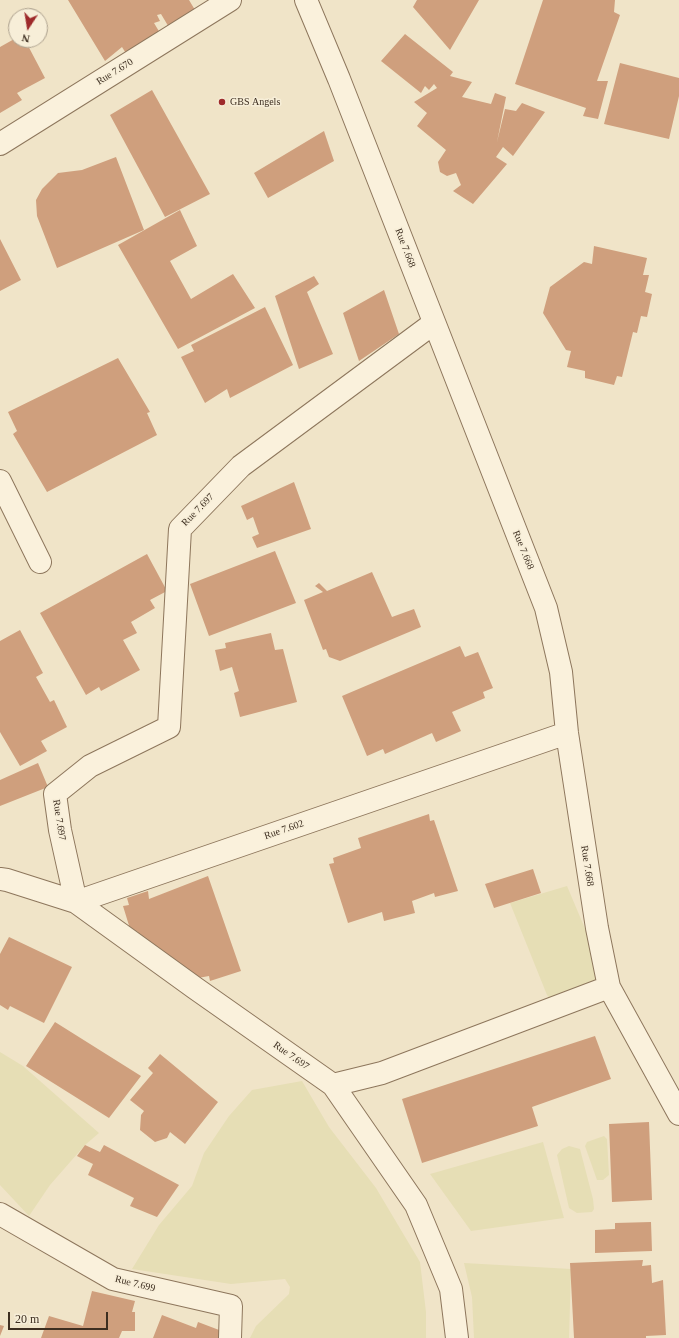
<!DOCTYPE html>
<style>
body{margin:0}
#map{position:relative;width:679px;height:1338px;overflow:hidden;background:#f0e4c8;font-family:Georgia,serif}
canvas{display:block}
.north{position:absolute;left:8px;top:8px;width:40px;height:40px;box-sizing:border-box;background:#f7eed8;border:1px solid #ada18e;border-radius:50%;rotate:192deg;font-size:11px;font-weight:700;line-height:16px;text-align:center;color:#3d2e20}
.north::after{content:'';display:block;margin:auto;width:14px;height:18px;background:#9e2a2b;clip-path:polygon(50% 0,100% 100%,50% 72%,0 100%)}
.scale{position:absolute;left:8px;top:1312px;width:100px;height:18px;box-sizing:border-box;border:2px solid #3d2e20;border-top:0;padding-left:5px;font-size:12px;line-height:14px;white-space:nowrap;color:#3d2e20;-webkit-text-stroke:3px #f7eed8;paint-order:stroke}
</style>
<div id="map">
<canvas width="679" height="1338"></canvas>
<div class="north">N</div>
<div class="scale">20 m</div>
</div>
<script>
const ctx = document.querySelector('canvas').getContext('2d');
ctx.lineJoin = 'round';
function fillPath(path, color) { ctx.fillStyle = color; ctx.fill(path, 'evenodd'); }
function trace(path, color, width, dash) { ctx.strokeStyle = color; ctx.lineWidth = width; ctx.lineCap = dash ? 'butt' : 'round'; ctx.setLineDash(dash || []); ctx.stroke(path); }
function label(font, color, halo, rows, align = 'center') {
  ctx.font = font + ' Georgia,serif'; ctx.lineWidth = 3; ctx.setLineDash([]); ctx.textBaseline = 'middle'; ctx.strokeStyle = halo; ctx.fillStyle = color; for (const [text, x, y, turn = 0] of rows) {
    ctx.save(); ctx.translate(x, y); ctx.rotate((+turn || 0) * Math.PI / 180); ctx.textAlign = isNaN(turn) ? turn : align; if (halo) ctx.strokeText(text, 0, 0); ctx.fillText(text, 0, 0); ctx.restore();
  }
}
fillPath(new Path2D(`
 M 567,886 L 594,950 L 598,976 L 590,989 L 554,1004 L 547,995 L 510,903 Z
 M 0,1052 L 23,1066 L 99,1133 L 85,1145 L 50,1185 L 29,1216 L 0,1185 Z
 M 302,1081 L 329,1127 L 376,1188 L 420,1262 L 426,1312 L 426,1338 L 250,1338 L 256,1326 L 289,1294 L 290,1287 L 285,1279 L 231,1284 L 132,1269 L 159,1225 L 192,1186 L 204,1153 L 229,1116 L 252,1090 Z
 M 604,1136 L 607,1139 L 609,1175 L 603,1180 L 597,1180 L 585,1146 L 587,1142 Z
 M 543,1142 L 564,1218 L 471,1231 L 430,1174 Z
 M 569,1146 L 580,1149 L 593,1199 L 594,1209 L 592,1212 L 577,1213 L 569,1208 L 557,1155 L 562,1149 Z
 M 464,1263 L 571,1269 L 569,1338 L 474,1338 L 472,1297 Z`), '#e6deb5');
fillPath(new Path2D(`
 M 68,0 L 189,0 L 204,25 L 176,39 L 161,14 L 157,15 L 160,21 L 154,23 L 160,33 L 127,55 L 122,47 L 105,61 Z
 M 417,0 L 479,0 L 450,50 L 413,7 Z
 M 543,0 L 615,0 L 614,12 L 620,15 L 597,81 L 608,81 L 598,119 L 583,116 L 586,108 L 515,84 Z
 M 405,34 L 453,72 L 450,76 L 472,82 L 462,97 L 491,104 L 495,93 L 506,97 L 497,142 L 505,109 L 516,111 L 522,103 L 545,112 L 513,156 L 503,147 L 496,157 L 507,164 L 473,204 L 453,191 L 461,185 L 456,173 L 447,176 L 440,172 L 438,162 L 446,150 L 417,126 L 427,113 L 414,102 L 437,88 L 434,84 L 429,90 L 425,86 L 421,93 L 381,61 Z
 M 16,38 L 16,40 L 25,40 L 45,78 L 17,93 L 22,100 L 0,113 L 0,47 Z
 M 620,63 L 679,78 L 679,96 L 669,139 L 604,124 Z
 M 152,90 L 210,194 L 165,217 L 110,115 Z
 M 324,131 L 334,161 L 268,198 L 254,173 Z
 M 116,157 L 144,230 L 57,268 L 37,216 L 36,200 L 42,189 L 58,173 L 82,170 Z
 M 180,210 L 197,246 L 170,261 L 191,299 L 233,274 L 255,308 L 178,349 L 118,245 Z
 M 0,239 L 21,280 L 0,291 Z
 M 594,246 L 647,258 L 643,275 L 649,275 L 645,292 L 652,294 L 647,317 L 641,316 L 637,333 L 633,332 L 622,377 L 617,376 L 614,385 L 585,378 L 585,371 L 567,367 L 571,351 L 566,350 L 543,313 L 550,287 L 584,262 L 592,264 Z
 M 314,276 L 319,284 L 307,292 L 333,354 L 299,369 L 275,296 Z
 M 384,290 L 399,334 L 359,361 L 343,313 Z
 M 265,307 L 293,365 L 230,398 L 227,389 L 205,403 L 181,357 L 194,351 L 191,345 Z
 M 118,358 L 150,412 L 147,413 L 157,435 L 47,492 L 13,434 L 17,431 L 8,412 Z
 M 294,482 L 311,529 L 257,548 L 252,537 L 259,534 L 253,517 L 247,520 L 241,506 Z
 M 275,551 L 296,603 L 209,636 L 190,584 Z
 M 147,554 L 167,591 L 150,600 L 155,608 L 131,622 L 137,633 L 123,640 L 140,670 L 101,691 L 99,687 L 86,695 L 40,613 Z
 M 372,572 L 392,617 L 414,609 L 421,627 L 340,661 L 329,657 L 326,649 L 323,650 L 304,600 L 323,592 L 315,586 L 319,583 L 327,591 Z
 M 20,630 L 43,673 L 36,677 L 50,702 L 54,700 L 67,727 L 41,741 L 47,751 L 20,766 L 0,732 L 0,641 Z
 M 271,633 L 275,650 L 283,649 L 297,702 L 240,717 L 234,693 L 239,691 L 232,667 L 220,671 L 215,650 L 226,648 L 225,643 Z
 M 460,646 L 465,657 L 478,652 L 493,688 L 483,692 L 485,698 L 452,712 L 461,731 L 436,742 L 432,733 L 385,754 L 383,749 L 367,756 L 342,696 Z
 M 38,763 L 48,787 L 0,806 L 0,780 Z
 M 429,814 L 430,821 L 434,820 L 458,891 L 435,897 L 434,893 L 412,901 L 415,913 L 384,921 L 382,912 L 348,923 L 329,864 L 334,863 L 333,858 L 361,848 L 358,838 Z
 M 533,869 L 541,893 L 494,908 L 485,884 Z
 M 208,876 L 241,971 L 210,981 L 209,976 L 198,978 L 139,938 L 137,931 L 131,932 L 123,906 L 129,905 L 127,898 L 148,891 L 149,899 Z
 M 9,937 L 72,967 L 44,1023 L 10,1006 L 8,1010 L 0,1005 L 0,954 Z
 M 55,1022 L 141,1076 L 109,1118 L 26,1066 Z
 M 595,1036 L 611,1079 L 532,1107 L 538,1126 L 422,1163 L 402,1099 Z
 M 160,1054 L 218,1102 L 185,1144 L 170,1132 L 167,1138 L 155,1142 L 140,1130 L 141,1115 L 144,1111 L 130,1100 L 153,1073 L 148,1068 Z
 M 649,1122 L 652,1200 L 612,1202 L 609,1124 Z
 M 85,1145 L 100,1152 L 104,1145 L 179,1185 L 157,1217 L 130,1206 L 134,1198 L 88,1175 L 93,1164 L 77,1156 Z
 M 651,1222 L 652,1251 L 595,1253 L 595,1230 L 615,1229 L 615,1223 Z
 M 643,1260 L 642,1266 L 651,1265 L 652,1283 L 663,1280 L 666,1335 L 646,1336 L 646,1338 L 574,1338 L 570,1263 Z
 M 92,1291 L 135,1301 L 132,1312 L 135,1312 L 135,1331 L 122,1331 L 119,1338 L 41,1338 L 49,1316 L 83,1326 Z
 M 162,1315 L 196,1328 L 198,1322 L 227,1333 L 224,1338 L 153,1338 Z
 M 0,1325 L 4,1326 L 0,1336 Z`), '#cf9f7d');
const street = new Path2D(`
 M 306,0 L 339,79 L 546,608 L 561,672 L 567,733 L 597,928 L 609,987 L 679,1114
 M 0,144 L 230,0
 M 434,323 L 241,466 L 180,529 L 169,727 L 90,766 L 55,794 L 60,830 L 76,902 L 195,988 L 333,1085 L 416,1205 L 451,1289 L 457,1338
 M 0,481 L 40,562
 M 0,879 L 7,880 L 76,902 L 567,733
 M 333,1085 L 382,1073 L 609,987
 M 0,1214 L 113,1279 L 231,1306 L 230,1338`);
trace(street, '#8d765c', 24);
trace(street, '#faf1dc', 22);
for (const [x, y, r, color] of [
 [222,102,4,"#9e2a2b"]
]) { const dot = new Path2D(); dot.arc(x, y, r, 0, 2 * Math.PI); ctx.fillStyle = color; ctx.fill(dot); trace(dot, '#f7eed8', 1.5); }
label('10px', '#3d2e20', '#f7eed8', [
 ["Rue 7.670",115,72,-32],
 ["Rue 7.668",405,248,69],
 ["Rue 7.697",198,510,-46],
 ["Rue 7.668",523,550,68],
 ["Rue 7.697",59,820,81],
 ["Rue 7.602",284,830,-19],
 ["Rue 7.668",587,866,81],
 ["Rue 7.697",291,1056,35],
 ["Rue 7.699",135,1284,14]
]);
label('10px', '#3d2e20', '#f7eed8', [
 ["GBS Angels",230,102]
], 'left');
</script>
